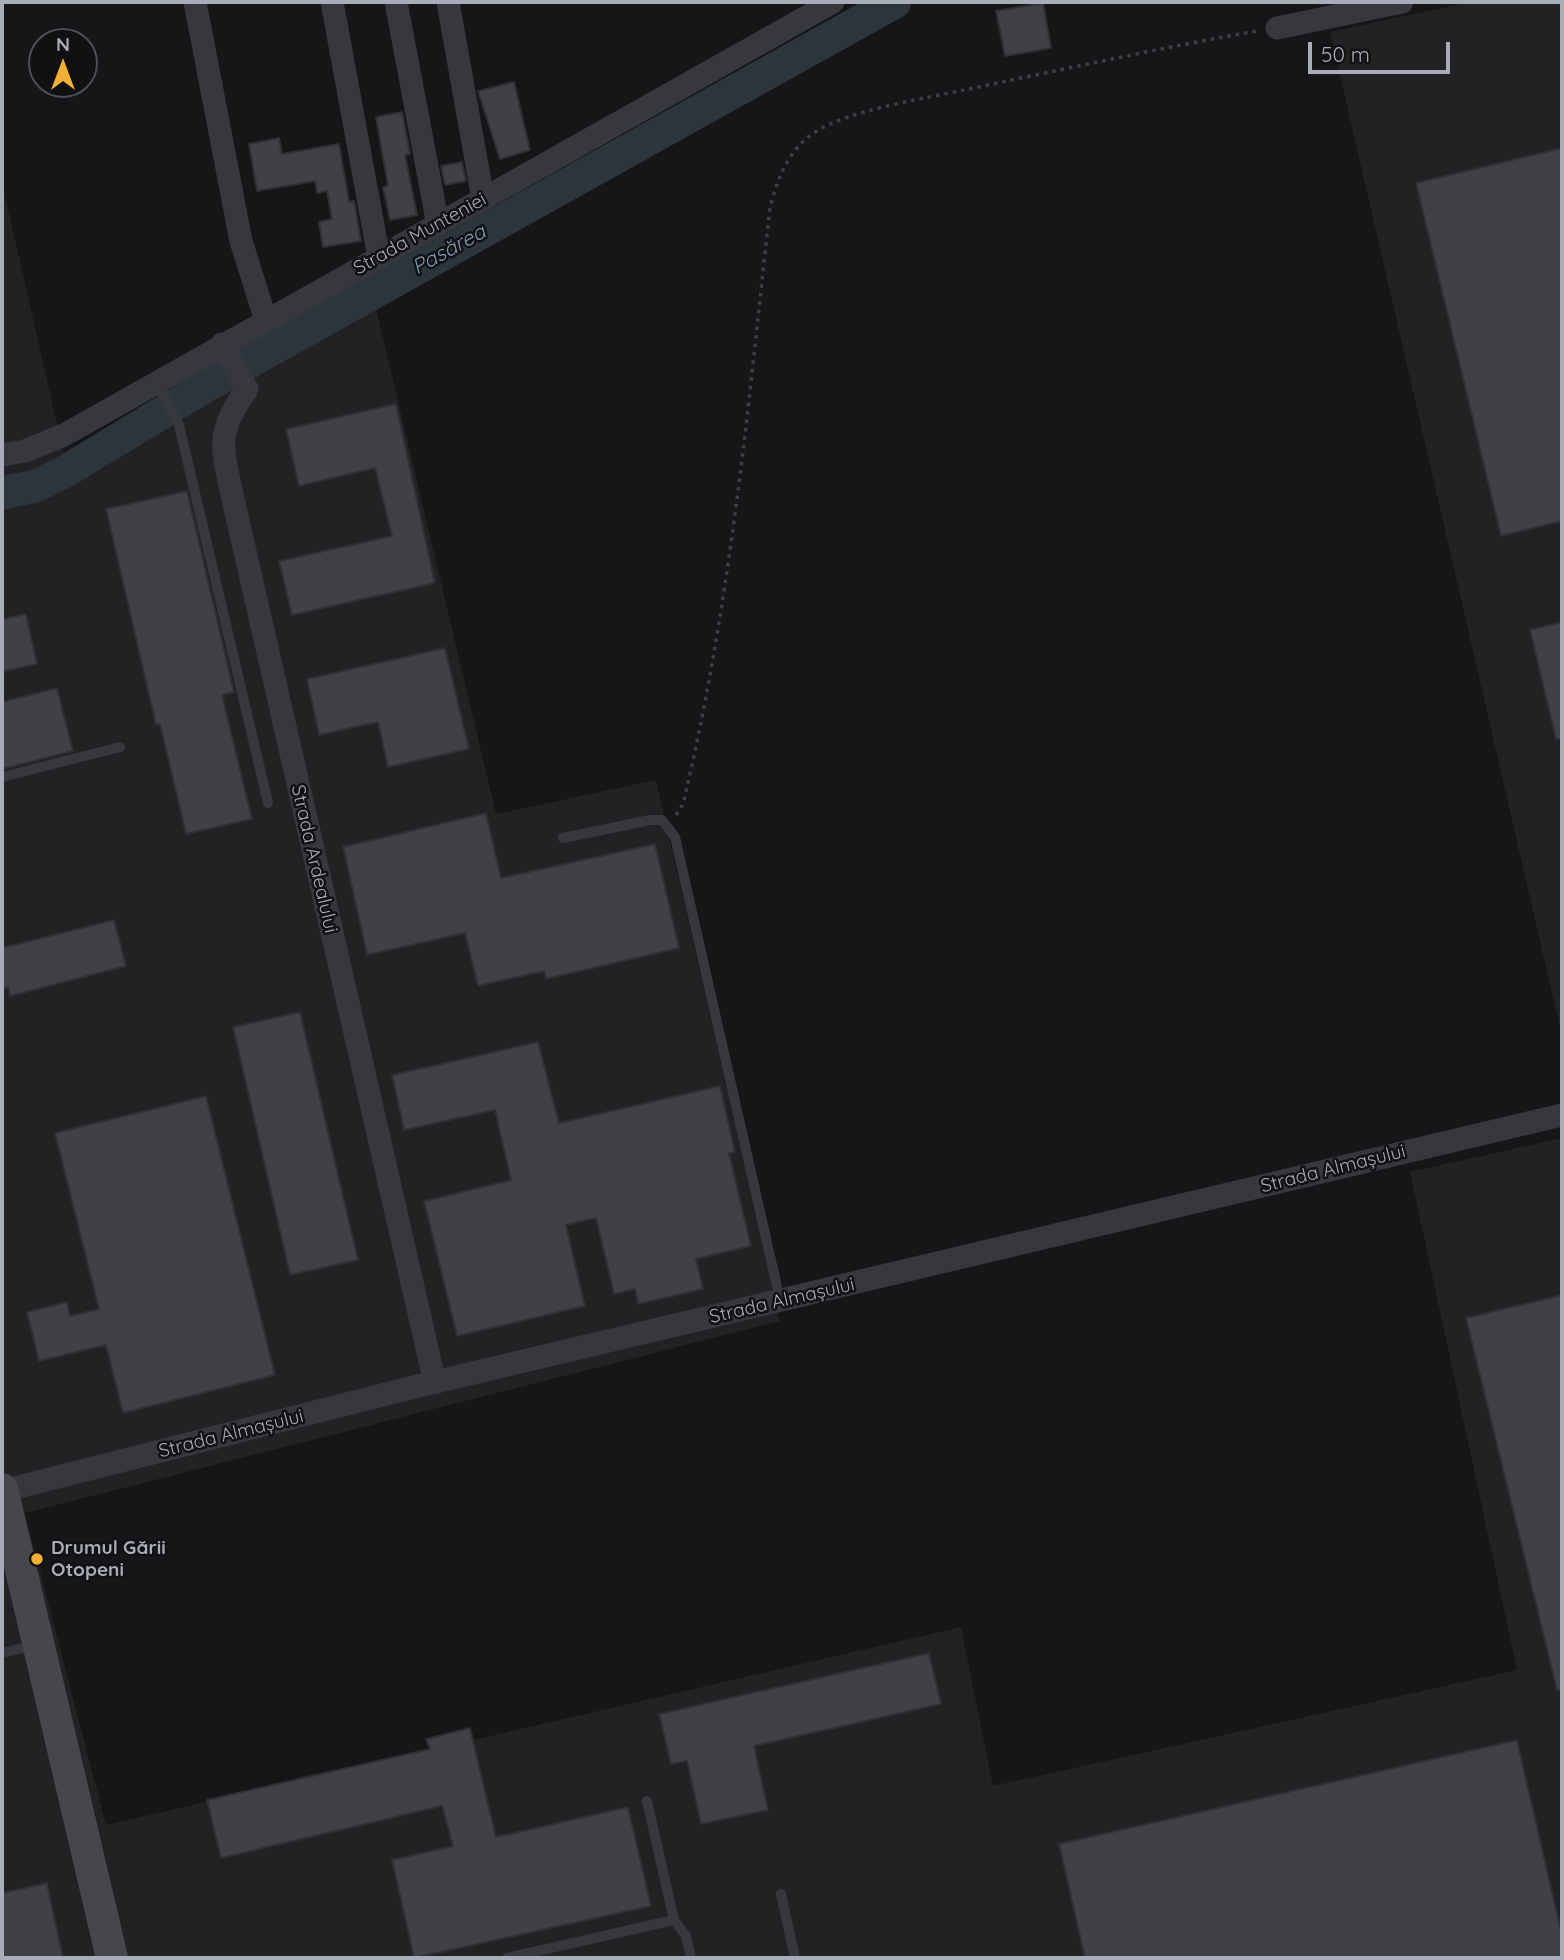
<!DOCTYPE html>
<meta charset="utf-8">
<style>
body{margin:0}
#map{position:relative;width:1564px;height:1960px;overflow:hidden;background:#161618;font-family:Quicksand,sans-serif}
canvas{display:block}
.frame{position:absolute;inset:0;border:4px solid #a8adb8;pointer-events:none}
.north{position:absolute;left:28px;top:28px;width:70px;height:70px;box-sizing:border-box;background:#111113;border:2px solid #4d4f55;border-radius:50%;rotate:0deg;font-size:19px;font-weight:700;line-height:28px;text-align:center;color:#a8adb8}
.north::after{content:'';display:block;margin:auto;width:24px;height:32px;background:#f2b134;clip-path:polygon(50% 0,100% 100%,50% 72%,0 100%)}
.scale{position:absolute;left:1308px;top:42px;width:142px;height:32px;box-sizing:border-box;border:4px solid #a8adb8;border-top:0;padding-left:9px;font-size:21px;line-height:24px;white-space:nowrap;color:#a8adb8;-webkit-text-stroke:5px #111113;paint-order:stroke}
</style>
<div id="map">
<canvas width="1564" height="1960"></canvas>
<div class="frame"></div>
<div class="north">N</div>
<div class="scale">50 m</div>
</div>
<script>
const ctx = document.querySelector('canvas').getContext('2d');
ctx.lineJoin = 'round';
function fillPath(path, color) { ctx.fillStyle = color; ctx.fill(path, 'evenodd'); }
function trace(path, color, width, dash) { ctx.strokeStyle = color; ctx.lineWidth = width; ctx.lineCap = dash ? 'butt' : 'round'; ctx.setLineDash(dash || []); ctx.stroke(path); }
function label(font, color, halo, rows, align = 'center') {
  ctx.font = font + ' Quicksand,sans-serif'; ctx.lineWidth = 5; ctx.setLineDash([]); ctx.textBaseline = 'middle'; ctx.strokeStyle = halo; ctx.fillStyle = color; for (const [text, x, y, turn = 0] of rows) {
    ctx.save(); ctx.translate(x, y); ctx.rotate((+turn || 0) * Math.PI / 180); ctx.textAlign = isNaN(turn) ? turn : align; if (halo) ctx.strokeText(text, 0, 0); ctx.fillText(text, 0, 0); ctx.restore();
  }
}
fillPath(new Path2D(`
 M 1470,2 L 1562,2 L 1562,1036 L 1330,32 Z
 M 2,182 L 64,455 L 157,397 L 369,279 L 496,814 L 656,780 L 780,1321 L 25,1513 L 106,1825 L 961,1627 L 993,1786 L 1517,1670 L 1410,1172 L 1562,1138 L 1562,1958 L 2,1958 Z`), '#222225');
trace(new Path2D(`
 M 2,493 L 36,486 L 66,471 L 211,383 L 895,2`), '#2c353c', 33);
const building = new Path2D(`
 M 1043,3 L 1051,48 L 1005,56 L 996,11 Z
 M 514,82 L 530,150 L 500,159 L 478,91 Z
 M 402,112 L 410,154 L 405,155 L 417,215 L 390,220 L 383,187 L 388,186 L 376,117 Z
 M 279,138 L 282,154 L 339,144 L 349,202 L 354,201 L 361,241 L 323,247 L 319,222 L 332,219 L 327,191 L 317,193 L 315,181 L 257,191 L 249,144 Z
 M 1562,148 L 1562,521 L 1501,536 L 1416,183 Z
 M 462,162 L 466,181 L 445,185 L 441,166 Z
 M 396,404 L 435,583 L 292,615 L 279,561 L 392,536 L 375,468 L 299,486 L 286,429 Z
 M 187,491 L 234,692 L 222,695 L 252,819 L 186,834 L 160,724 L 156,725 L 106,509 Z
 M 26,614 L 37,664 L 2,672 L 2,619 Z
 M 1562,622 L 1562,739 L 1556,739 L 1530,630 Z
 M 445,648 L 469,749 L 388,767 L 378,722 L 319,735 L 307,679 Z
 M 57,688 L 73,751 L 2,769 L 2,702 Z
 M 486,813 L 501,878 L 655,844 L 679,948 L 546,979 L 544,971 L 478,986 L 465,933 L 367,955 L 343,847 Z
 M 114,920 L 126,966 L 10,996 L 8,987 L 2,989 L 2,948 Z
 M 300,1012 L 358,1260 L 290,1275 L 233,1027 Z
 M 538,1042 L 559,1123 L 720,1086 L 735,1152 L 729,1153 L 751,1246 L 696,1259 L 703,1289 L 638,1304 L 635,1289 L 614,1294 L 596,1218 L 566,1225 L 585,1306 L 457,1336 L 424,1201 L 511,1180 L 495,1110 L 404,1130 L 392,1075 Z
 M 206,1096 L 275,1375 L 123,1413 L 106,1345 L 39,1361 L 27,1312 L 67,1302 L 70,1316 L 99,1309 L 55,1133 Z
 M 1562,1295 L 1562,1689 L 1557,1690 L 1466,1318 Z
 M 929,1653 L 941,1704 L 754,1746 L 768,1810 L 701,1824 L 687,1761 L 671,1764 L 659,1714 Z
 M 470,1728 L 496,1837 L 628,1807 L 651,1906 L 414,1958 L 392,1860 L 453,1846 L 442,1806 L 221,1858 L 207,1800 L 430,1749 L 426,1739 Z
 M 1517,1740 L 1562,1935 L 1562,1958 L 1085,1958 L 1059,1844 Z
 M 47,1883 L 63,1958 L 2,1958 L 2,1893 Z`);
fillPath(building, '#404145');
trace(building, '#303034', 2);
trace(new Path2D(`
 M 676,815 L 683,804 C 730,608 748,408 770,207 C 778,178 788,150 815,132 C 850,110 922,99 964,90 C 1061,70 1159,48 1257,31`), '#3d3f44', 3.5, [3.5, 5]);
trace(new Path2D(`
 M 157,383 L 179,425 L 268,803
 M 2,777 L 120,747
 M 563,838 L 650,820 L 662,820 L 675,837 L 780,1300
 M 2,1653 L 36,1645
 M 647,1801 L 674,1920 L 686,1936 L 691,1958
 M 781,1894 L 795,1958
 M 507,1958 L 674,1920`), '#37383d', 10);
trace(new Path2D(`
 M 195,2 L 241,241 L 266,321
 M 332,2 L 379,258
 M 396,2 L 438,225
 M 448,2 L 483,199
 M 1277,28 L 1402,2
 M 222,344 L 247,389 C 215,434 222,447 233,499 L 435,1383
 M 2,455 L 25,451 L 64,435 L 833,2
 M 2,1491 L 410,1388 L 1562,1115`), '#37383d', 23);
trace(new Path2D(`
 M 2,1489 L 112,1958`), '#45474d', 32);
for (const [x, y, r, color] of [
 [37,1559,7,"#f2b134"]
]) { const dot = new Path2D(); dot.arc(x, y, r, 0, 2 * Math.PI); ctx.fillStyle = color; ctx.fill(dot); trace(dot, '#111113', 2.5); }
label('19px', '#a8adb8', '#111113', [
 ["Strada Munteniei",420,234,-29],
 ["Strada Ardealului",314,859,77],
 ["Strada Almașului",1333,1169,-14],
 ["Strada Almașului",782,1301,-13],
 ["Strada Almașului",231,1434,-14]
]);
label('bold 19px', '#a8adb8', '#111113', [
 ["Drumul Gării",51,1548],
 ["Otopeni",51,1570]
], 'left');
label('italic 21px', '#7f9bb3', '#111113', [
 ["Pasărea",449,250,-29]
]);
</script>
